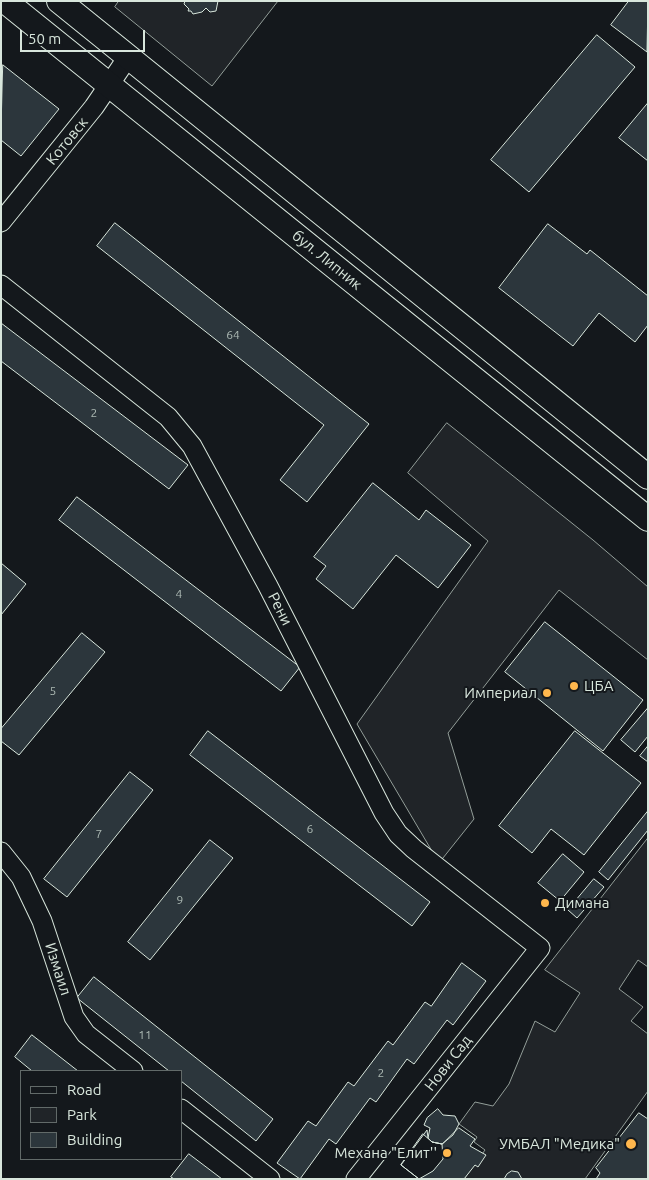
<!DOCTYPE html>
<meta charset="utf-8">
<style>
body{margin:0}
#map{position:relative;width:649px;height:1180px;overflow:hidden;background:#14181c;font-family:Ubuntu,sans-serif}
canvas{display:block}
.frame{position:absolute;inset:0;border:2px solid #d8e6dc;pointer-events:none}
.legend{position:absolute;left:20px;top:1070px;width:162px;height:90px;box-sizing:border-box;background:#14181c;border:1px solid #626a69;margin:0;padding:6px 9px;list-style:none;font-size:15px;color:#d8e6dc}
.legend li{display:flex;align-items:center;gap:10px;height:25px}
.legend b{width:25px;border:1px solid #626a69}
.scale{position:absolute;left:20px;top:30px;width:125px;height:22px;box-sizing:border-box;border:2px solid #d8e6dc;border-top:0;padding-left:6px;font-size:15px;line-height:18px;white-space:nowrap;color:#d8e6dc;-webkit-text-stroke:4px #14181c;paint-order:stroke}
</style>
<div id="map">
<canvas width="649" height="1180"></canvas>
<div class="frame"></div>
<ul class="legend">
<li><b style="height:6px;background:#14181c"></b>Road</li>
<li><b style="height:14px;background:#202428"></b>Park</li>
<li><b style="height:14px;background:#2c363c"></b>Building</li>
</ul>
<div class="scale">50 m</div>
</div>
<script>
const ctx = document.querySelector('canvas').getContext('2d');
ctx.lineJoin = 'round';
function fillPath(path, color) { ctx.fillStyle = color; ctx.fill(path, 'evenodd'); }
function trace(path, color, width, dash) { ctx.strokeStyle = color; ctx.lineWidth = width; ctx.lineCap = dash ? 'butt' : 'round'; ctx.setLineDash(dash || []); ctx.stroke(path); }
function label(font, color, halo, rows, align = 'center') {
  ctx.font = font + ' Ubuntu,sans-serif'; ctx.lineWidth = 4; ctx.setLineDash([]); ctx.textBaseline = 'middle'; ctx.strokeStyle = halo; ctx.fillStyle = color; for (const [text, x, y, turn = 0] of rows) {
    ctx.save(); ctx.translate(x, y); ctx.rotate((+turn || 0) * Math.PI / 180); ctx.textAlign = isNaN(turn) ? turn : align; if (halo) ctx.strokeText(text, 0, 0); ctx.fillText(text, 0, 0); ctx.restore();
  }
}
const green = new Path2D(`
 M 119,1 L 278,1 L 212,86 L 115,7 Z
 M 447,423 L 593,540 L 648,587 L 648,660 L 559,590 L 448,733 L 474,819 L 439,863 L 357,724 L 488,541 L 408,473 Z
 M 648,838 L 648,967 L 638,960 L 619,989 L 643,1007 L 631,1021 L 648,1034 L 648,1091 L 585,1179 L 464,1179 L 485,1150 L 474,1142 L 477,1137 L 459,1124 L 475,1102 L 493,1106 L 509,1084 L 535,1021 L 555,1032 L 580,993 L 545,970 Z`);
fillPath(green, '#202428');
trace(green, '#939e99', 1);
const building = new Path2D(`
 M 218,1 L 216,11 L 210,12 L 206,8 L 202,12 L 193,14 L 191,11 L 188,11 L 189,9 L 184,4 L 185,1 Z
 M 629,1 L 648,1 L 647,52 L 611,25 Z
 M 597,35 L 635,67 L 529,192 L 491,160 Z
 M 3,65 L 59,109 L 21,156 L 1,140 Z
 M 648,103 L 648,161 L 619,138 Z
 M 115,223 L 369,424 L 307,502 L 280,480 L 324,425 L 97,246 Z
 M 548,224 L 587,254 L 590,250 L 648,296 L 648,325 L 635,342 L 599,313 L 573,346 L 499,288 Z
 M 1,323 L 188,465 L 169,489 L 1,361 Z
 M 373,483 L 419,520 L 426,510 L 471,545 L 438,588 L 396,555 L 353,609 L 316,579 L 326,566 L 314,557 Z
 M 77,497 L 300,667 L 281,691 L 59,520 Z
 M 1,563 L 26,584 L 1,615 Z
 M 545,622 L 643,700 L 603,751 L 505,672 Z
 M 82,633 L 105,652 L 19,755 L 1,741 L 1,729 Z
 M 648,708 L 648,736 L 635,752 L 621,740 Z
 M 208,731 L 430,902 L 412,926 L 190,755 Z
 M 575,731 L 641,783 L 584,855 L 551,829 L 532,853 L 499,826 Z
 M 648,746 L 648,762 L 640,756 Z
 M 130,772 L 153,790 L 67,897 L 44,879 Z
 M 648,811 L 648,830 L 608,880 L 599,872 Z
 M 210,840 L 233,858 L 150,960 L 128,942 Z
 M 563,854 L 584,872 L 560,901 L 538,883 Z
 M 594,879 L 604,887 L 577,918 L 568,910 Z
 M 462,963 L 486,981 L 453,1025 L 447,1020 L 414,1064 L 407,1059 L 376,1102 L 370,1098 L 336,1144 L 329,1139 L 300,1179 L 277,1163 L 308,1121 L 316,1126 L 348,1082 L 354,1086 L 388,1041 L 393,1045 L 425,1002 L 431,1006 Z
 M 94,977 L 273,1119 L 256,1141 L 181,1081 L 181,1071 L 169,1071 L 77,998 Z
 M 32,1035 L 78,1071 L 32,1071 L 15,1057 Z
 M 438,1109 L 443,1115 L 455,1116 L 459,1124 L 453,1135 L 442,1144 L 432,1142 L 428,1138 L 430,1128 L 424,1125 L 427,1118 Z
 M 639,1113 L 648,1119 L 648,1179 L 596,1179 L 600,1173 L 596,1168 Z
 M 459,1128 L 475,1139 L 470,1146 L 486,1155 L 478,1167 L 475,1165 L 464,1179 L 419,1179 L 401,1165 L 427,1130 L 428,1138 L 432,1142 L 442,1144 Z
 M 423,1134 L 432,1142 L 442,1144 L 443,1159 L 433,1171 L 419,1179 L 401,1165 Z
 M 189,1154 L 222,1179 L 174,1179 L 171,1177 Z
 M 512,1171 L 518,1172 L 522,1179 L 504,1179 L 507,1174 Z`);
fillPath(building, '#2c363c');
trace(building, '#d8e6dc', 1);
const minor = new Path2D(`
 M 1,222 L 94,107 L 128,57
 M 1,285 L 168,417 L 192,446 L 268,586 L 384,813 L 398,834 L 414,849 L 540,948 L 356,1179
 M 1,852 L 21,877 L 42,921 L 74,1017 L 86,1034 L 133,1071
 M 181,1109 L 270,1179`);
const major = new Path2D(`
 M 5,1 L 648,519
 M 59,1 L 648,477`);
trace(minor, '#d8e6dc', 21);
trace(major, '#d8e6dc', 26);
trace(minor, '#14181c', 19);
trace(major, '#14181c', 24);
for (const [x, y, r, color] of [
 [574,686,5,"#ffb74d"],
 [547,693,5,"#ffb74d"],
 [545,903,5,"#ffb74d"],
 [631,1144,6,"#ffb74d"],
 [447,1153,5,"#ffb74d"]
]) { const dot = new Path2D(); dot.arc(x, y, r, 0, 2 * Math.PI); ctx.fillStyle = color; ctx.fill(dot); trace(dot, '#14181c', 2); }
label('12px', '#adbab4', null, [
 ["64",233,335],
 ["2",94,413],
 ["4",179,594],
 ["5",53,691],
 ["6",310,829],
 ["7",99,834],
 ["9",180,900],
 ["11",145,1035],
 ["2",381,1073]
]);
label('15px', '#d8e6dc', '#14181c', [
 ["Котовск",67,141,-51],
 ["бул. Липник",327,260,39],
 ["Рени",280,609,63],
 ["Измаил",58,969,72],
 ["Нови Сад",448,1063,-52]
]);
label('15px', '#d8e6dc', '#14181c', [
 ["ЦБА",584,686,"left"],
 ["Империал",537,693],
 ["Димана",555,903,"left"],
 ["УМБАЛ \"Медика\"",620,1144],
 ["Механа \"Елит''",437,1153]
], 'right');
</script>
